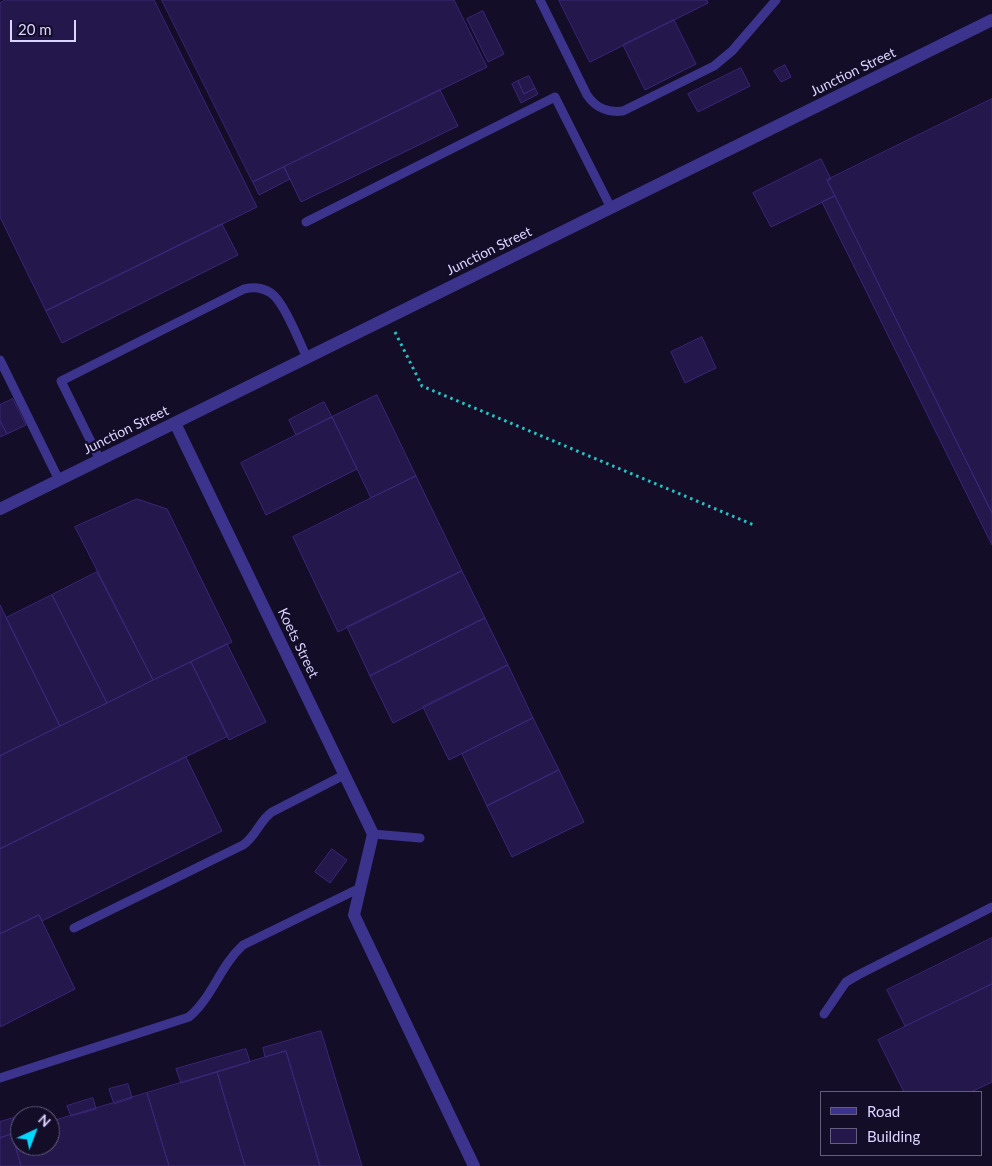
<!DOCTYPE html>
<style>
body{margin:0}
#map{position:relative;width:992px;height:1166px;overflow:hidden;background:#130d28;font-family:Lato,sans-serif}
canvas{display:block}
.legend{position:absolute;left:820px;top:1091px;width:162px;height:65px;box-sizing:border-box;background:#130d28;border:1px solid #635d7e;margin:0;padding:6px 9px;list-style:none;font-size:15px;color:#dbd4ff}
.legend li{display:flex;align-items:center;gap:10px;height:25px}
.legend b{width:25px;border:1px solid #635d7e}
.north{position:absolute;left:10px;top:1106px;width:50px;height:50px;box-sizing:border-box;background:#130d28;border:1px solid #635d7e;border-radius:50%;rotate:43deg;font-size:14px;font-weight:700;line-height:20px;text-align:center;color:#dbd4ff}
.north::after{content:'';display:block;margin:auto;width:18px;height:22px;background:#00d8ff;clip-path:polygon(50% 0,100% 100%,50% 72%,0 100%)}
.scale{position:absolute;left:10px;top:20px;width:66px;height:22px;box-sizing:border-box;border:2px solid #dbd4ff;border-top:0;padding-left:6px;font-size:15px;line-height:18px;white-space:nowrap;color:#dbd4ff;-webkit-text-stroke:4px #130d28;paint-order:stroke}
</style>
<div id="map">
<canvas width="992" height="1166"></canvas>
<ul class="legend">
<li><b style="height:6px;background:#3b338c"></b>Road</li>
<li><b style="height:14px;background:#24174b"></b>Building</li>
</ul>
<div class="north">N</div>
<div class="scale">20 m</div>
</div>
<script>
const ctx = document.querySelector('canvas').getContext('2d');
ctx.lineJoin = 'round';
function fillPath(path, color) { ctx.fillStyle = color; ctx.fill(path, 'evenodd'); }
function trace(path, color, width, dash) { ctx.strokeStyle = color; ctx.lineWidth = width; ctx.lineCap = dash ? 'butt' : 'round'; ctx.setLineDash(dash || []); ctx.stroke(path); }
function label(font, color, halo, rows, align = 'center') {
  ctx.font = font + ' Lato,sans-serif'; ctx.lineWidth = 4.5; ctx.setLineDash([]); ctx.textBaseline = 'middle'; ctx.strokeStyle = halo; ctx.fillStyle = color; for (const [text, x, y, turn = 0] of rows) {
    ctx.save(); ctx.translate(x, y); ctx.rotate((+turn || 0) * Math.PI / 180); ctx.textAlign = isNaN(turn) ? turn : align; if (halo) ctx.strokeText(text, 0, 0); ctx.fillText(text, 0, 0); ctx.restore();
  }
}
const building = new Path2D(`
 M 6,0 L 154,0 L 257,207 L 46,311 L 0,217 L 0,3 Z
 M 162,0 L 454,0 L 487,67 L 253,182 Z
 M 559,0 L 707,0 L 708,3 L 590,62 Z
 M 483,11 L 504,54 L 488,62 L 467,19 Z
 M 674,20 L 696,64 L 645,90 L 623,45 Z
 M 785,65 L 791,77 L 781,82 L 774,71 Z
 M 741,68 L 750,86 L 698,112 L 688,94 Z
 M 529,76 L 535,88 L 524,94 L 518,81 Z
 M 518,81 L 524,94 L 535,88 L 538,94 L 521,103 L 512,84 Z
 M 440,90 L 458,126 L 301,202 L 284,167 Z
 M 992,99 L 992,513 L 827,180 Z
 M 821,159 L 831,179 L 827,180 L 835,196 L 771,227 L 753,193 Z
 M 284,167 L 290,179 L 259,195 L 253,182 Z
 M 835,196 L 992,513 L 992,545 L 822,202 Z
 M 222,224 L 238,255 L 62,343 L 46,311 Z
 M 702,337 L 716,368 L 685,383 L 671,352 Z
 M 377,395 L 416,476 L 371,498 L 332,417 Z
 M 13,399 L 26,425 L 7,434 L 0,421 L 0,405 Z
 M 324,402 L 332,417 L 296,435 L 289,420 Z
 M 332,417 L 357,469 L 266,515 L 241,463 Z
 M 0,421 L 7,434 L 0,437 Z
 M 416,476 L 462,571 L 338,632 L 293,537 Z
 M 137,499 L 167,509 L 232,642 L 153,680 L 75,527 Z
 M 462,571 L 485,618 L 370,676 L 347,627 Z
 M 97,572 L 153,680 L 107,703 L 52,595 Z
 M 52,595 L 107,703 L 60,726 L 6,618 Z
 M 0,605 L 60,726 L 0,756 Z
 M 485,618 L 508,665 L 393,723 L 370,676 Z
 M 227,644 L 266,722 L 229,740 L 191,662 Z
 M 191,662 L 228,736 L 0,849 L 0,756 Z
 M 508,665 L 533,718 L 449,760 L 423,707 Z
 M 533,718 L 559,770 L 487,806 L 462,754 Z
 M 186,757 L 222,831 L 42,921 L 39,915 L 0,934 L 0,849 Z
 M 559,770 L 584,822 L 512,857 L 487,806 Z
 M 332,849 L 347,860 L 330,883 L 315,872 Z
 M 39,915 L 75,989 L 0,1027 L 0,934 Z
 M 992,938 L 992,984 L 905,1026 L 887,990 Z
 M 992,984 L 992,1082 L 971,1092 L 904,1092 L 878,1040 Z
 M 321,1031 L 362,1166 L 320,1166 L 286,1051 L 265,1057 L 263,1048 Z
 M 246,1049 L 250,1062 L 181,1083 L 176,1069 Z
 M 286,1051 L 320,1166 L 245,1166 L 217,1072 Z
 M 217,1072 L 245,1166 L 169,1166 L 147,1093 Z
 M 128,1084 L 132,1098 L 114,1104 L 109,1089 Z
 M 147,1093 L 169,1166 L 21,1166 L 12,1134 L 20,1132 L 20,1146 L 50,1146 L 50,1122 Z
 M 93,1098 L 96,1109 L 71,1116 L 67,1106 Z
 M 45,1109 L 46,1116 L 20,1116 Z
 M 20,1116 L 20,1131 L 0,1138 L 0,1122 Z
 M 12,1134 L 21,1166 L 0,1166 L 0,1138 Z`);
fillPath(building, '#24174b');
trace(building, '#3b267a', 1);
trace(new Path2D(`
 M 395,332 L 422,386 L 754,525`), '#22c5c3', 3, [2.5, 4]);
trace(new Path2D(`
 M 540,0 L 587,95 C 596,108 607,113 623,111 L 714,66 L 732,51 L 776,0
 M 306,222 L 555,97 L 611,208
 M 0,360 L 59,480
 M 100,460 L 61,381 L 244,289 C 254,287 262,287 271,293 C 284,302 299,341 307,358
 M 373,834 L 420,838
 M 74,928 L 243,845 C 256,836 260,820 272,812 L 344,775
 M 824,1014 L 846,982 L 858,975 L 992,907
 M 0,1078 L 189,1017 C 212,998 220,966 243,945 L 360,888`), '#3b338c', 9);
trace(new Path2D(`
 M 175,423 L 373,834 L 354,915 L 474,1166
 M 0,509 L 992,20`), '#3b338c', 12);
label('14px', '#dbd4ff', '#130d28', [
 ["Junction Street",853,72,-26],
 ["Junction Street",489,251,-26],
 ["Junction Street",126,430,-26],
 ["Koets Street",298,643,64]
]);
</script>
